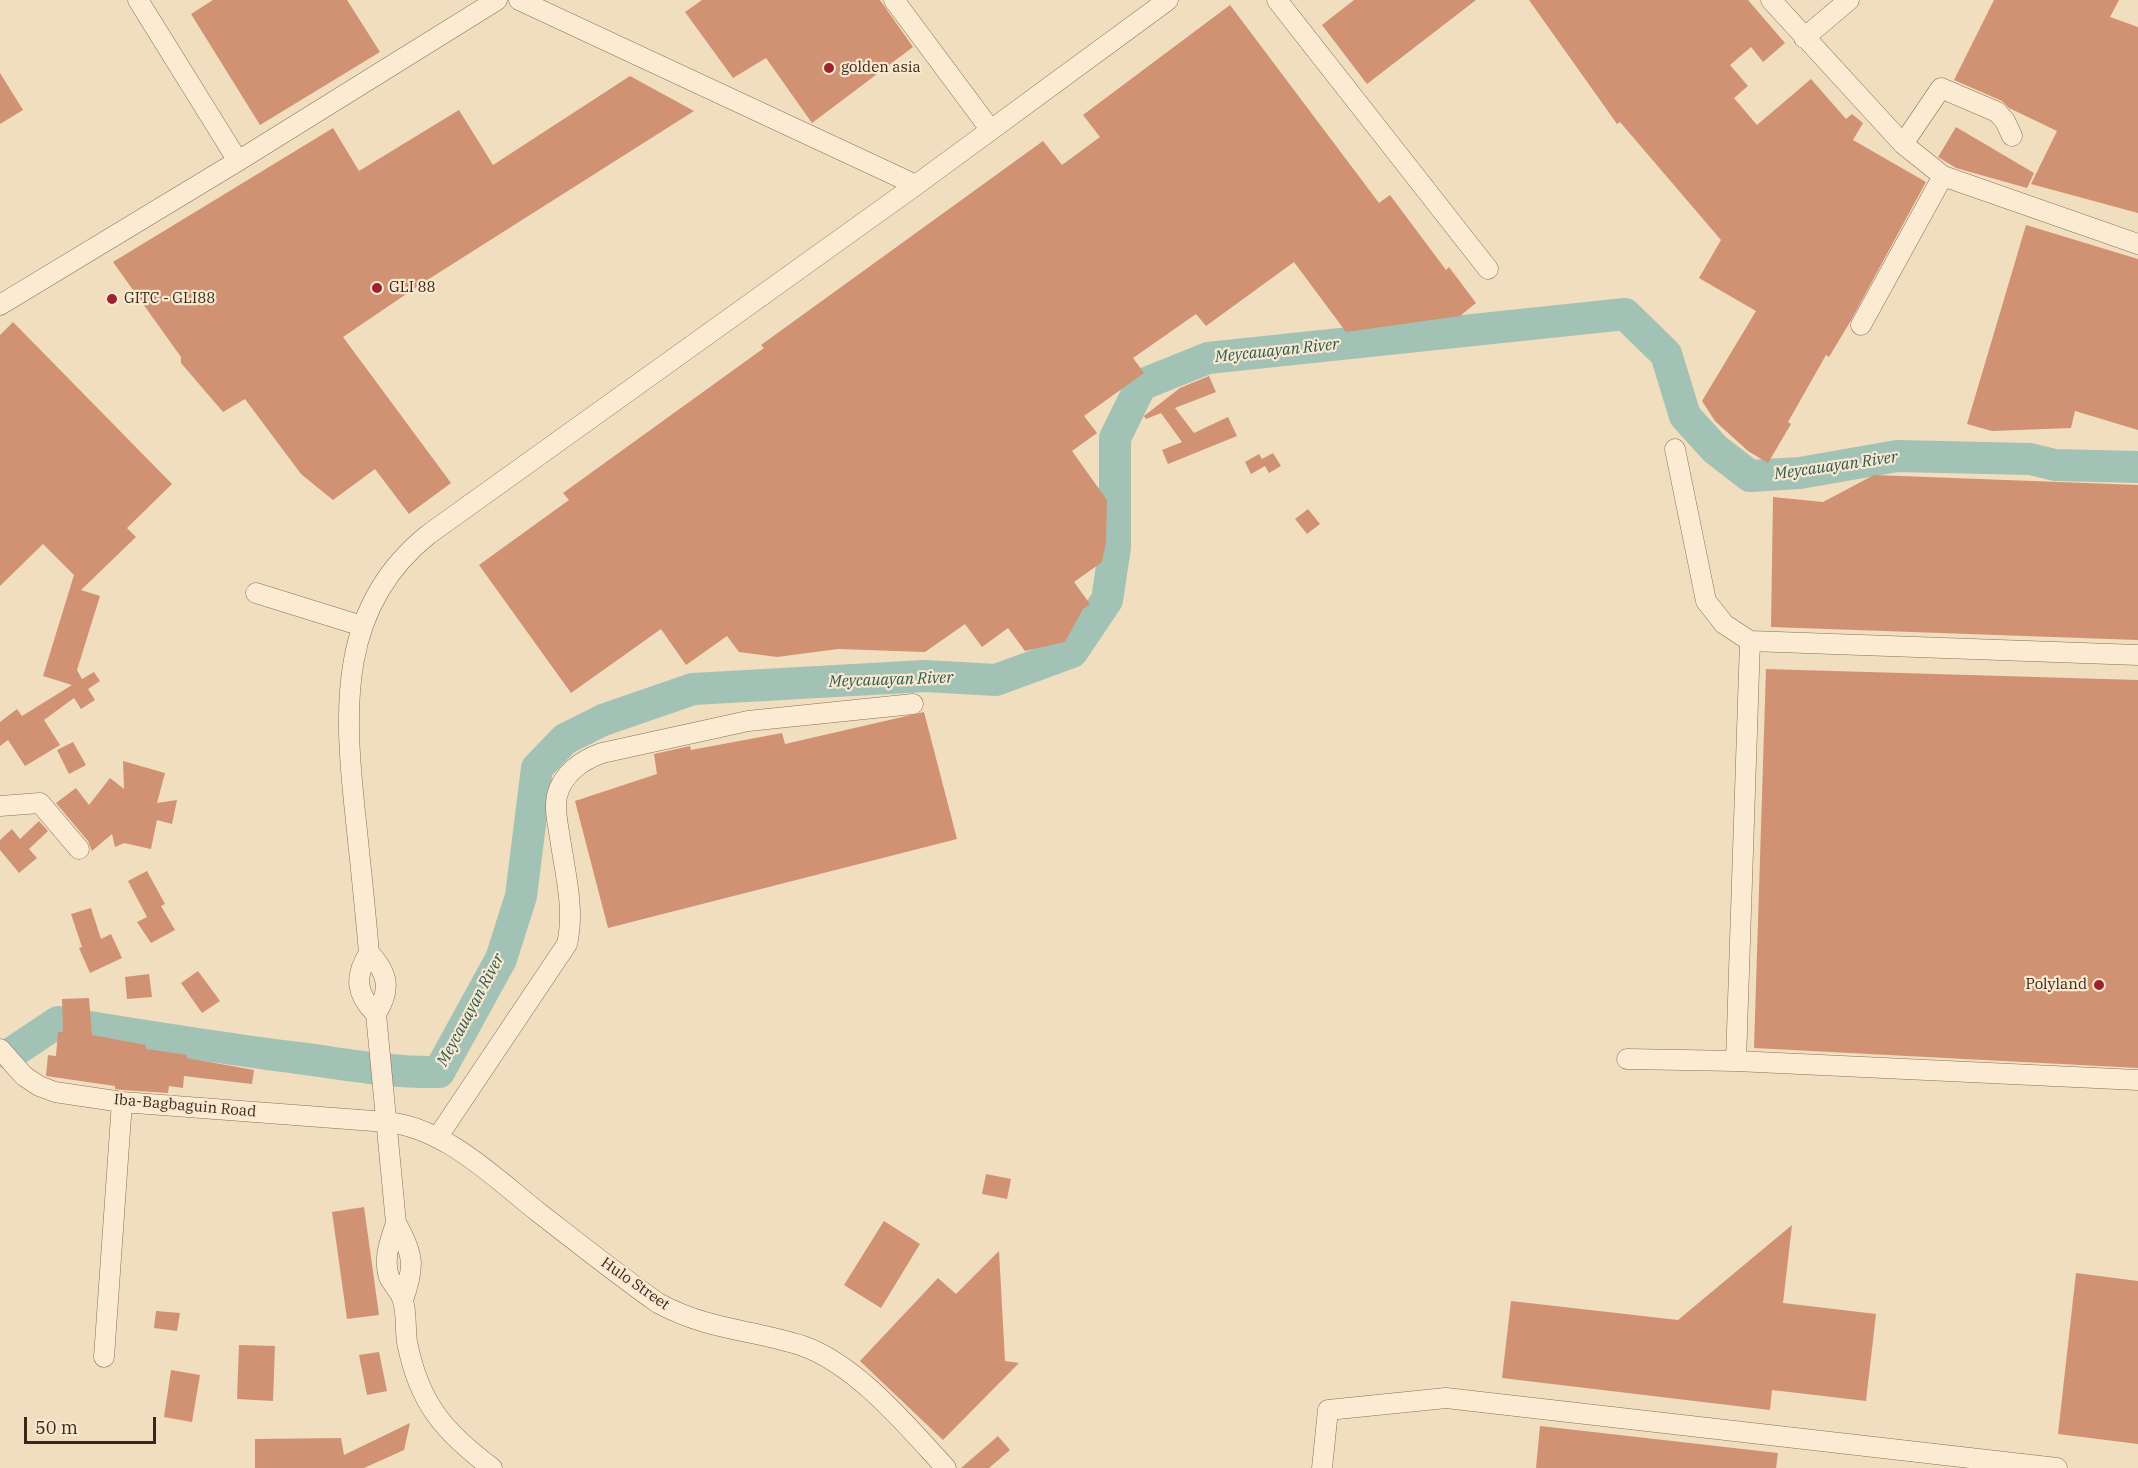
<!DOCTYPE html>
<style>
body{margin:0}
#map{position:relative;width:2138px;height:1468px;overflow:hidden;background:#f0debf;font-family:"IBM Plex Serif",serif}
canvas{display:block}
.scale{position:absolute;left:24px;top:1417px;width:132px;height:27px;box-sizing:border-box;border:3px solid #39271c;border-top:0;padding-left:8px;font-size:18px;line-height:21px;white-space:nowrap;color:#39271c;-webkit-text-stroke:4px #f7e8cf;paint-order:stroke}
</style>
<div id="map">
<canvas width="2138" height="1468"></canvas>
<div class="scale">50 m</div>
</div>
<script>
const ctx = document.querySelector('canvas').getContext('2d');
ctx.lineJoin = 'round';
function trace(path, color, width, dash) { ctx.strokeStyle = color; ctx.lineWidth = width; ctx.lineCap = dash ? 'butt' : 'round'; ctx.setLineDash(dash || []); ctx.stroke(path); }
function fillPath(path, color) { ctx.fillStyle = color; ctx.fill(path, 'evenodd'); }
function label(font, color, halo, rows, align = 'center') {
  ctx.font = font + ' "IBM Plex Serif",serif'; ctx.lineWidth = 4.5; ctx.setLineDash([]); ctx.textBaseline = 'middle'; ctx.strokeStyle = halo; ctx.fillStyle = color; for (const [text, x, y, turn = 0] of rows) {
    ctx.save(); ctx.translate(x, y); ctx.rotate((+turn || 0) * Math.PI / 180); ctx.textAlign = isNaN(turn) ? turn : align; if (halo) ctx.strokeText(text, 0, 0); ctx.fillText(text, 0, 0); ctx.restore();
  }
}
trace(new Path2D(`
 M 10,1054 L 58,1022 C 138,1035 217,1048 298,1058 C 345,1064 391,1073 439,1072 L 501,959 L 521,896 L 537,768 L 565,739 L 603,720 L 693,689 L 925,676 L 996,680 L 1072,652 L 1107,600 L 1115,547 L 1115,438 L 1141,385 L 1208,358 L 1625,314 L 1666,354 L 1685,416 L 1715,449 L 1750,476 L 1800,473 L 1897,456 L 2030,459 L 2055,465 L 2138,467`), '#a3c2b6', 32);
fillPath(new Path2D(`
 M 213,0 L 347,0 L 380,52 L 260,125 L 191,14 Z
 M 702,0 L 880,0 L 913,47 L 812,123 L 766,58 L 733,78 L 685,12 Z
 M 1354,0 L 1476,0 L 1367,84 L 1322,25 Z
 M 1529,0 L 1748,0 L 1785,43 L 1763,62 L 1751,47 L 1730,65 L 1748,86 L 1734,98 L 1757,125 L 1811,79 L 1846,119 L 1852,114 L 1863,123 L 1853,140 L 1926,182 L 1850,322 L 1829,357 L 1826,355 L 1788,422 L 1791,424 L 1768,463 L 1748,451 L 1715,421 L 1702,401 L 1756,311 L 1699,278 L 1721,240 L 1620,122 L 1617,124 Z
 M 1994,0 L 2119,0 L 2110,17 L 2138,27 L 2138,213 L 2031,184 L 2057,131 L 2009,108 L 2002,101 L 1954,80 Z
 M 1230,5 L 1379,203 L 1390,195 L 1446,270 L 1449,267 L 1476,303 L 1460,316 L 1346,332 L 1294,262 L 1206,326 L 1196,314 L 1133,358 L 1144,373 L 1084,416 L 1097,433 L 1072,451 L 1107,500 L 1106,542 L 1102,562 L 1074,582 L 1090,604 L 1083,609 L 1065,642 L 1025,651 L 1008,628 L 982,647 L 965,624 L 925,652 L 838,649 L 777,657 L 739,652 L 727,636 L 686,665 L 661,629 L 571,693 L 479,565 L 569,500 L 563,493 L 764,348 L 761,345 L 1043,141 L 1062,165 L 1100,137 L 1083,115 Z
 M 0,73 L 23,110 L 0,124 Z
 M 630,76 L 694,111 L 421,284 L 343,337 L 451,483 L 409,514 L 375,469 L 333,500 L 301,474 L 245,399 L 223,412 L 181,363 L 181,357 L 113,262 L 333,128 L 359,171 L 459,110 L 493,165 Z
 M 1956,127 L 2034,173 L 2027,188 L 1956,168 L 1938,157 Z
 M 2026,225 L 2138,259 L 2138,430 L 2075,411 L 2071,428 L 1992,431 L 1967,424 Z
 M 13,322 L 172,484 L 127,528 L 136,537 L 81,590 L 100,596 L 77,670 L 82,679 L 94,672 L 100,681 L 88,689 L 95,700 L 81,709 L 74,698 L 44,720 L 60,745 L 25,766 L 8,740 L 0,746 L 0,722 L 17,709 L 22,716 L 72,685 L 43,676 L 74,575 L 43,544 L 0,586 L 0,335 Z
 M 1209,376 L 1216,392 L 1175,408 L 1194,433 L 1228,417 L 1237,436 L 1168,464 L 1162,450 L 1182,442 L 1161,413 L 1146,419 L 1144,416 L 1180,388 Z
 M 1273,453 L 1281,466 L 1269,473 L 1265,466 L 1251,474 L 1245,462 L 1259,454 L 1262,459 Z
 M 1874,475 L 2138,485 L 2138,640 L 1771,627 L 1773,497 L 1823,502 Z
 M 1308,509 L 1320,524 L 1307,534 L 1295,519 Z
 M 1766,669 L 2138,680 L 2138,1068 L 1754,1048 Z
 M 924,712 L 957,839 L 608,928 L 575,801 L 657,774 L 654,754 L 690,746 L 691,750 L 782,733 L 785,744 Z
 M 73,742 L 86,765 L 69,774 L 57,750 Z
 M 123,761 L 165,773 L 157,803 L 177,800 L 172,824 L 157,820 L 151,849 L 124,843 L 115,847 L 112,834 L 92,851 L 88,841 L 56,803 L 76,788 L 89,805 L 110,778 L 124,789 Z
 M 39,821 L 48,831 L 29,849 L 37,858 L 19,873 L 0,850 L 0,840 L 12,829 L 20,839 Z
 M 147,871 L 165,904 L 161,906 L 175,930 L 151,943 L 137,922 L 147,917 L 128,881 Z
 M 91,908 L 101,939 L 111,934 L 122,958 L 90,973 L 79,948 L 82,947 L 71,914 Z
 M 198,971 L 220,1001 L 202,1013 L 181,983 Z
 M 149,974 L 152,997 L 127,999 L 125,977 Z
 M 89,998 L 92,1035 L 146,1045 L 146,1049 L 187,1055 L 187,1058 L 254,1070 L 252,1084 L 184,1076 L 183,1088 L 169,1086 L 168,1093 L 123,1090 L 115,1089 L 115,1086 L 46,1076 L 48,1055 L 56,1056 L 58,1032 L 63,1032 L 62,999 Z
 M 986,1174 L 1011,1179 L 1007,1199 L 982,1194 Z
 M 364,1207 L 379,1315 L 347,1319 L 332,1212 Z
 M 884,1221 L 920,1244 L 881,1308 L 844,1285 Z
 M 1792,1225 L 1783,1303 L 1876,1314 L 1866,1401 L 1772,1390 L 1770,1410 L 1502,1378 L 1511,1301 L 1678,1320 Z
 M 999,1251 L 1005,1361 L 1019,1363 L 943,1440 L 860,1361 L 938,1278 L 956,1294 Z
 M 2076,1273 L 2138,1281 L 2138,1444 L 2058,1434 Z
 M 156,1311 L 180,1313 L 177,1331 L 154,1328 Z
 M 239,1345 L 275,1346 L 273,1401 L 237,1399 Z
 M 379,1352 L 387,1391 L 367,1395 L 359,1355 Z
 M 171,1370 L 200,1375 L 192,1422 L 164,1417 Z
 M 410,1423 L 404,1450 L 364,1468 L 255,1468 L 255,1439 L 341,1438 L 344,1455 Z
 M 1540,1426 L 1778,1453 L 1776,1468 L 1536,1468 Z
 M 998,1436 L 1010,1450 L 989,1468 L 961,1468 Z`), '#d09273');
const minor = new Path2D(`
 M 138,0 L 238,161
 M 519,0 L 916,185
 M 894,0 L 990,129
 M 1277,0 L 1488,269
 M 1771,0 L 1903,144 L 1943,176 L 2138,244
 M 1804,38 L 1849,0
 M 1903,144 L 1941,88 L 1997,112 L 2005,121 L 2012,136
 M 0,305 L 238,161 L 497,0
 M 1861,325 L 1943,176
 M 1675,449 L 1706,601 L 1724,624 L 1750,641 L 2138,655
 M 256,593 L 362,626
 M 0,806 L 40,803 L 79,849
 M 369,953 C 354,977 356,994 376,1014 L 396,1223 C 414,1255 415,1266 403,1300
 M 376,1014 C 391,990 389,974 369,953 C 365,906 360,859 355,812 C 344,708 338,606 429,534 L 916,185 L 1168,0
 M 0,1049 L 24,1076 L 39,1086 L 55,1092 L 122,1102 L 387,1122 C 445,1128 494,1177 538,1212 C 578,1243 617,1274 658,1303 C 710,1331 751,1329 803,1346 C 857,1365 908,1427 946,1468
 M 1627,1059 L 1736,1061 L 2138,1080
 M 1736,1061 L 1750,641
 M 437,1138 L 567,944 C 575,909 565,873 560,838 C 558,825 554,809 557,796 C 562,774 582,760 602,753 L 748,721 L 913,704
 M 396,1223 C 390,1241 383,1259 389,1277 C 393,1285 401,1292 403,1301 C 407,1314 405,1329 407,1342 C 419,1403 443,1431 492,1468
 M 104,1357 L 122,1102
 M 1322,1468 L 1328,1410 L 1446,1398 L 2057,1468`);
trace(minor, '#8a6e57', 21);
trace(minor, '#fbebd3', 20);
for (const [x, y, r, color] of [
 [829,68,6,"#9c232e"],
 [377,288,6,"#9c232e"],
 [112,299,6,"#9c232e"],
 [2099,985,6,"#9c232e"]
]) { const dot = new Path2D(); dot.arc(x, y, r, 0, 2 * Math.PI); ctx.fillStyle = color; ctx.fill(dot); trace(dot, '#f7e8cf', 2); }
label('15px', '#39271c', '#f7e8cf', [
 ["golden asia",841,68],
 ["GLI 88",389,288],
 ["GITC - GLI88",124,299],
 ["Polyland",2087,985,"right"]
], 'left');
label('15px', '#39271c', '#f7e8cf', [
 ["Iba-Bagbaguin Road",185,1106,5],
 ["Hulo Street",635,1284,35]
]);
label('italic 16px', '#2a5952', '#f7e8cf', [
 ["Meycauayan River",1277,351,-6],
 ["Meycauayan River",1836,466,-8],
 ["Meycauayan River",891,680,-2],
 ["Meycauayan River",471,1010,-62]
]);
</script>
